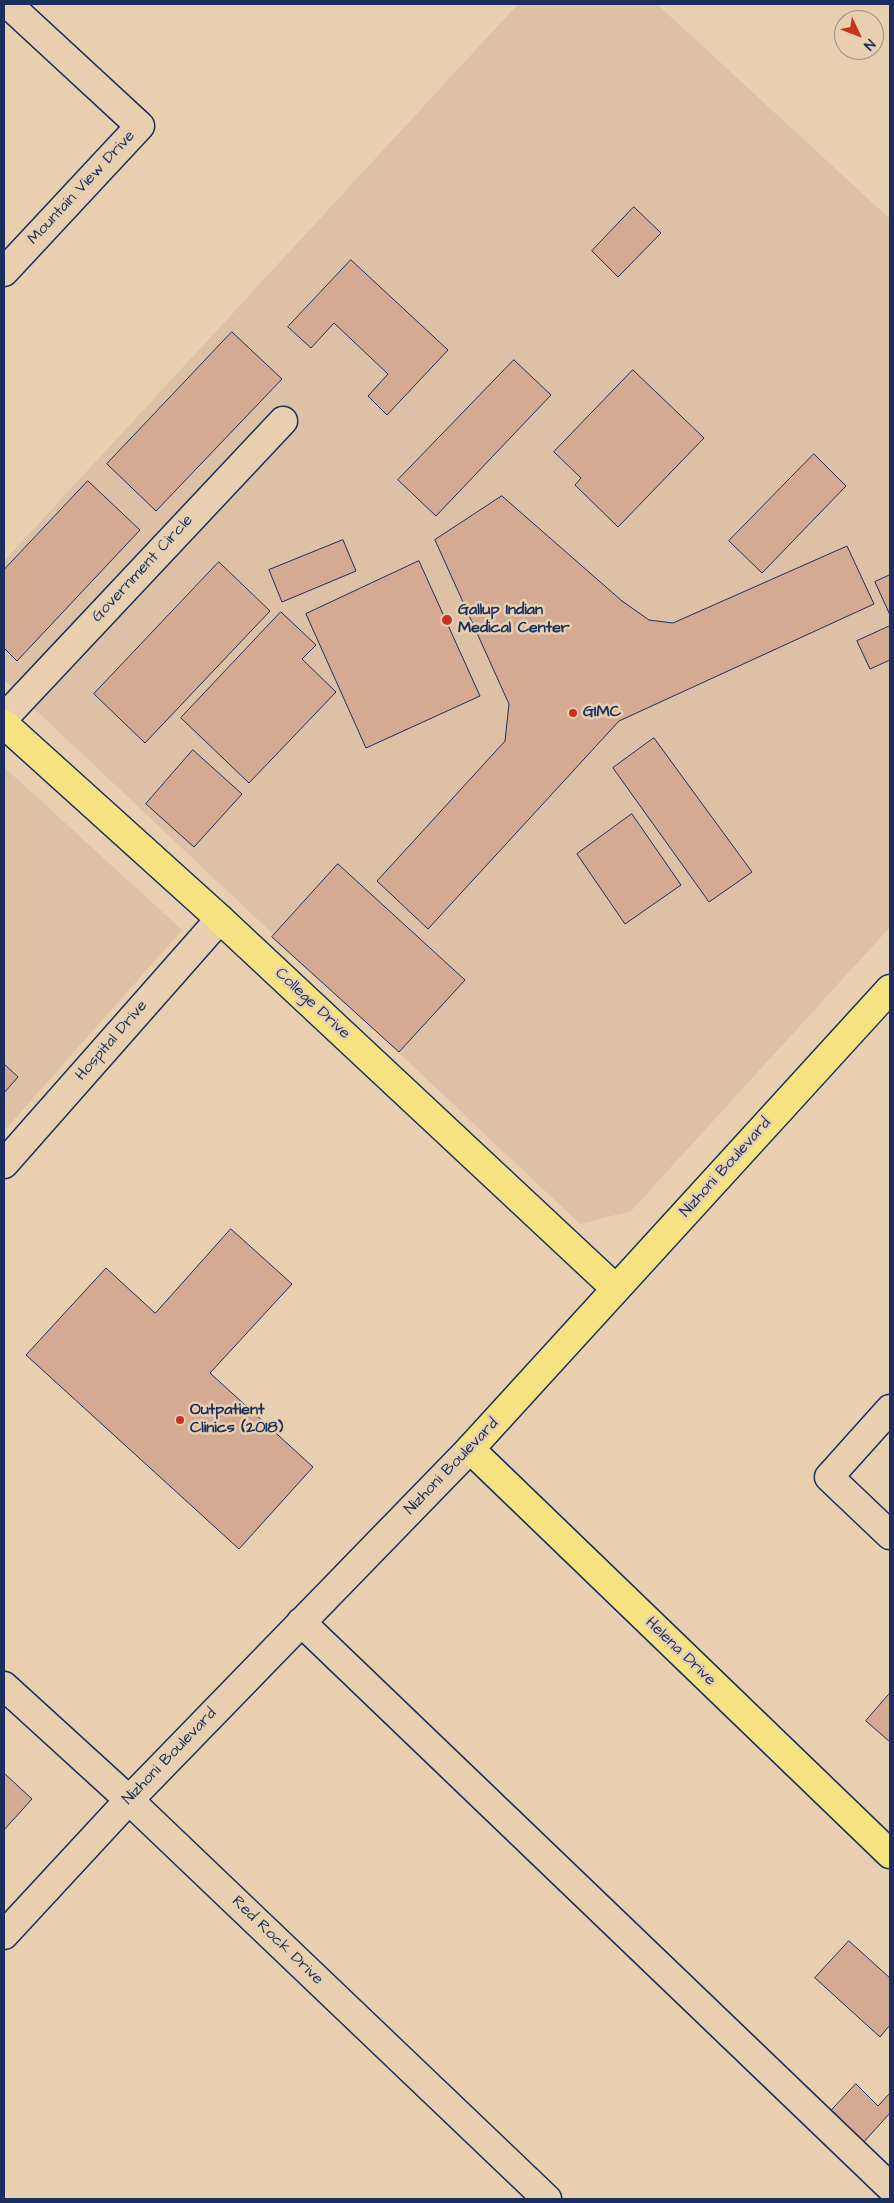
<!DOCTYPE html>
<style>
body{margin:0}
#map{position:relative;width:894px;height:2203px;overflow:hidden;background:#e7cfaf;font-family:"Architects Daughter",sans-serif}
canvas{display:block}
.frame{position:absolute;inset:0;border:5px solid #1b2f5e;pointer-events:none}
.north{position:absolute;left:834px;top:10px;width:50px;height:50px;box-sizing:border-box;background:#e7cfaf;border:1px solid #958f8f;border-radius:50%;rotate:133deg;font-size:14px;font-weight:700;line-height:20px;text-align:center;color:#1b2f5e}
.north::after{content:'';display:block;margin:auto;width:18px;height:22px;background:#c8321e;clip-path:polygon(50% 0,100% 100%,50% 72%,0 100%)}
</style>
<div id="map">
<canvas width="894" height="2203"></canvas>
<div class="frame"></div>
<div class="north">N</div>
</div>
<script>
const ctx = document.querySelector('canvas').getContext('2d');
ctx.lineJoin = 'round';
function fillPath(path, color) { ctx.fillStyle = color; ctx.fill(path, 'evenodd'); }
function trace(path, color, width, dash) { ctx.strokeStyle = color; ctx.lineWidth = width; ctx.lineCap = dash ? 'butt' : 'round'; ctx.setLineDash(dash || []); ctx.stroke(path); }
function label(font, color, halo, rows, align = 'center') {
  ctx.font = font + ' "Architects Daughter",sans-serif'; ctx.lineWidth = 5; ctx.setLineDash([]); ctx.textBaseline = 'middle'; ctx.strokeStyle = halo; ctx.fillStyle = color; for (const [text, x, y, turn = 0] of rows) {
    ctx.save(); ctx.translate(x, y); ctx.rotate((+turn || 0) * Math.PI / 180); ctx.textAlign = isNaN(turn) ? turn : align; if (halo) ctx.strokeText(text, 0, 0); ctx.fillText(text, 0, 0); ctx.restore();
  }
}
fillPath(new Path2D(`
 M 518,4 L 657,4 L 890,219 L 890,927 L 631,1211 L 580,1224 L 4,680 L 4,561 Z
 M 4,767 L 182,930 L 4,1131 Z`), '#ddc1a6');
const building = new Path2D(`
 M 634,207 L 661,233 L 618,277 L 592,251 Z
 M 351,260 L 448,350 L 387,415 L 368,396 L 388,374 L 334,323 L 311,348 L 288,327 Z
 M 232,332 L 282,379 L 156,511 L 107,464 Z
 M 514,360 L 551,395 L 436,516 L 398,480 Z
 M 633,370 L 704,438 L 618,527 L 575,485 L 581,478 L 554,452 Z
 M 814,454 L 846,486 L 762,573 L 729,541 Z
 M 88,481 L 140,530 L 17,661 L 4,648 L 4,570 Z
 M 502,496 L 622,601 L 649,620 L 673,623 L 847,546 L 874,604 L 619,721 L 428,929 L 377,881 L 505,741 L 509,704 L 435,540 Z
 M 343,540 L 356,571 L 282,602 L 269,570 Z
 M 419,561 L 480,696 L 366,748 L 306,614 Z
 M 219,562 L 270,611 L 145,743 L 94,694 Z
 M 890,575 L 890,615 L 875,582 Z
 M 281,612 L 316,645 L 302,659 L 336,692 L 249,783 L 181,718 Z
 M 890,626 L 890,660 L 870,669 L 857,641 Z
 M 654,738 L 752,872 L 709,902 L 613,768 Z
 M 193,750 L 242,794 L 194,847 L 146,804 Z
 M 632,814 L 681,885 L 625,924 L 577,854 Z
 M 338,864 L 465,980 L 399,1052 L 272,937 Z
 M 4,1064 L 18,1077 L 4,1093 Z
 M 231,1229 L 292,1284 L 210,1373 L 313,1467 L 239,1549 L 26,1355 L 106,1268 L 155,1313 Z
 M 890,1693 L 890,1742 L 866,1721 Z
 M 4,1773 L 32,1799 L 4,1830 Z
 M 849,1941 L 890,1978 L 890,2025 L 880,2037 L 815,1978 Z
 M 856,2084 L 878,2106 L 890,2093 L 890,2113 L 862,2144 L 829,2113 Z`);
fillPath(building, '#d4aa93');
trace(building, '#1b2f5e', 1);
const minor = new Path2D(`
 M 4,272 L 140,126 L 8,4
 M 4,718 L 283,421
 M 4,1164 L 220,919
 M 890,1409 L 829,1477 L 890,1535
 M 301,1622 L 890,2187
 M 4,1686 L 129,1800 L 547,2199
 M 4,1935 L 129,1800 L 470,1449`);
const major = new Path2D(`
 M 4,724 L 220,919 L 616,1289
 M 890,989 L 470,1449 L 890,1854`);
trace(minor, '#1b2f5e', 31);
trace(major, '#1b2f5e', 31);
trace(minor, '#e7cfaf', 28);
trace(major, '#f5e382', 28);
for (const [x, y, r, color] of [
 [447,620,6,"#c8321e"],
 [573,713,5,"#c8321e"],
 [180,1420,5,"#c8321e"]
]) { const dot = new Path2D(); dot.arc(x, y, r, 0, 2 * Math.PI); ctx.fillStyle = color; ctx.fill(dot); trace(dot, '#e7cfaf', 2); }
label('16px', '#1b2f5e', '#e7cfaf', [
 ["Mountain View Drive",82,188,-47],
 ["Government Circle",143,569,-47],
 ["College Drive",312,1004,43],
 ["Hospital Drive",112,1041,-49],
 ["Nizhoni Boulevard",726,1168,-48],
 ["Nizhoni Boulevard",452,1467,-46],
 ["Helena Drive",680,1652,44],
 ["Nizhoni Boulevard",170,1757,-46],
 ["Red Rock Drive",277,1941,44]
]);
label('bold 16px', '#1b2f5e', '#e7cfaf', [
 ["Gallup Indian",458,611],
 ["Medical Center",458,629],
 ["GIMC",583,713],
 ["Outpatient",190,1411],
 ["Clinics (2018)",190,1429]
], 'left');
</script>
